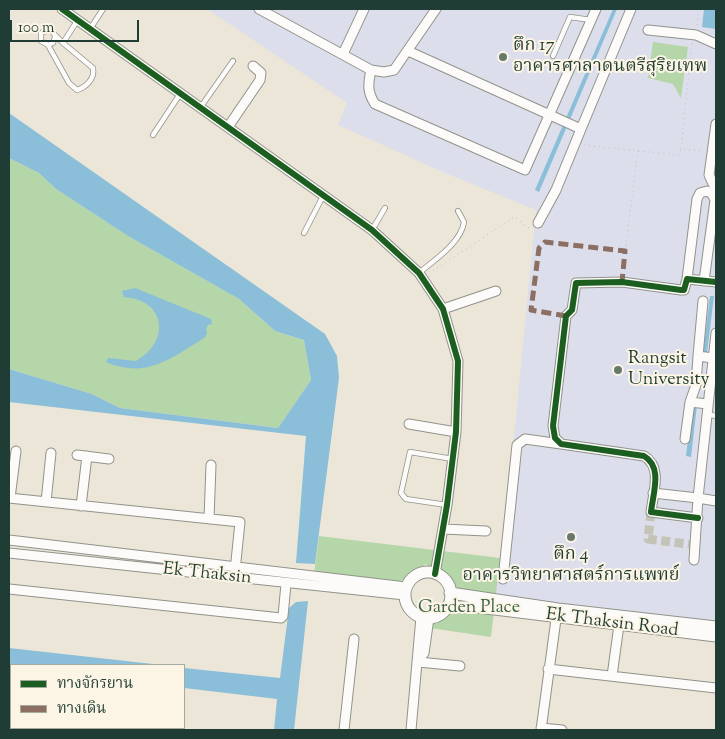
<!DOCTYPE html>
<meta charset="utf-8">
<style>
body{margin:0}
#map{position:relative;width:725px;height:739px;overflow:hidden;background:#ece6d8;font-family:"Sorts Mill Goudy","Noto Serif Thai",serif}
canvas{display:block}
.frame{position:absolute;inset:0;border:10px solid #1f3d34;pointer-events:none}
.legend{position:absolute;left:10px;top:664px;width:175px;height:65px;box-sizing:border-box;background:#fcf5e5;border:1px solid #a4ab9e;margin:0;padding:6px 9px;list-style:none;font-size:15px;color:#1f3d34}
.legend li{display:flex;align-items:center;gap:10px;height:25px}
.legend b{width:25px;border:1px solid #a4ab9e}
.scale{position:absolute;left:10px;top:20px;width:129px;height:22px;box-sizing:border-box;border:2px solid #1f3d34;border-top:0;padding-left:6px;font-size:15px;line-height:18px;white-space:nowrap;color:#1f3d34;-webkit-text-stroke:4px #fcf5e5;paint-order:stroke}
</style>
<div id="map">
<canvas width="725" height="739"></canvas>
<div class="frame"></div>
<ul class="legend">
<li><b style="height:6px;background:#1b5e20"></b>ทางจักรยาน</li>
<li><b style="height:6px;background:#8d6e63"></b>ทางเดิน</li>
</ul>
<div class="scale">100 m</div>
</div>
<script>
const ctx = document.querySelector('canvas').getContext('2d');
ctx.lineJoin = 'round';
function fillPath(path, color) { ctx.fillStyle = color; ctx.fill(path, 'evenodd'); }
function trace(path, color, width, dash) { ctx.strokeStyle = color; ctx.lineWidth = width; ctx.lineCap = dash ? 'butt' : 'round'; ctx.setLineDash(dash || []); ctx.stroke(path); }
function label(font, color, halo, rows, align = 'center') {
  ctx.font = font + ' "Sorts Mill Goudy","Noto Serif Thai",serif'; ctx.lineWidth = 4; ctx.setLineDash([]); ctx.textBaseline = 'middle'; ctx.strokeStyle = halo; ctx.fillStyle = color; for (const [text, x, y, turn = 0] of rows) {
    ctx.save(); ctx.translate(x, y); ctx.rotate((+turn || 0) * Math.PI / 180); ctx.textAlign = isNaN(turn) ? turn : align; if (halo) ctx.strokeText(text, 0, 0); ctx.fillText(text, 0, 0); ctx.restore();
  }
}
fillPath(new Path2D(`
 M 207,9 L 716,9 L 716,634 L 495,597 L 515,427 L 536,210 L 445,173 L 338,125 L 347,103 Z`), '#dcdfeb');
fillPath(new Path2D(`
 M 653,42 L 688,47 L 681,98 L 673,84 L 648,78 Z
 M 9,158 L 39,173 L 56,189 L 128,236 L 239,299 L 275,331 L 304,340 L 311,380 L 278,428 L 120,408 L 92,394 L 9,369 Z
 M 319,536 L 500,558 L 491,637 L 423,627 L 452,590 L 426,564 L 397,583 L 314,574 Z`), '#b4d6a9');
fillPath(new Path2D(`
 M 613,9 L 617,9 L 539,192 L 535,190 Z
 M 704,9 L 716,9 L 716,29 L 702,27 Z
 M 9,113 L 325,334 L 337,356 L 339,378 L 315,564 L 296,563 L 306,436 L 9,402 L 9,369 L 92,394 L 120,408 L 278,428 L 311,380 L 304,340 L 275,331 L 239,299 L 128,236 L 56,189 L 39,173 L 9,158 Z
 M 135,288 L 211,319 L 212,324 L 208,325 L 206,329 L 207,334 L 204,338 C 170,359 146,379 106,362 L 108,358 L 136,361 C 171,341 166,300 124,297 L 122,291 Z
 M 710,296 L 714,296 L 707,353 L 703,353 Z
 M 692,405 L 697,405 L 691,457 L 686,456 Z
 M 308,601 L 294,730 L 274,730 L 277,699 L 184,688 L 184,668 L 280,678 L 289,608 L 296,602 Z
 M 9,648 L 162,665 L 11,665 L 11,667 L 9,667 Z`), '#8abed9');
trace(new Path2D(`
 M 651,512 L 648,539 L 695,545`), '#c3c4b7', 9, [9, 4.5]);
const service = new Path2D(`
 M 90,29 L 103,9
 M 55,37 L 53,43 L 48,45 L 41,41 L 41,33 L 48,30 L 51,31 L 63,43 L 77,21
 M 48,45 L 69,83 L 77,90 C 86,87 95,79 93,68 L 63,43
 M 553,56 L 570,17 L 591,20
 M 200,108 L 233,61
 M 153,135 L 180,94
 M 372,230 L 385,208
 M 304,233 L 323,196
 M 419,273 C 434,260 461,243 464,222 L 458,211
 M 707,414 L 716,416
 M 447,505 L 406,499 L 401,493 L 410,452 L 453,459`);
const minor = new Path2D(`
 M 62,9 L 372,230 L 419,273 L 443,309 L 458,361 L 456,432 L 447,505 L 435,574
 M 259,9 L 371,70 L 384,72 L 394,70 L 436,9
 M 648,30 L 696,35 L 716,44
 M 408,51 L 581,129 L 556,190 L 538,223
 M 343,54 L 364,9
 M 371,70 C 368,84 367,92 375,104 L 525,170 L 596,9
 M 716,124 L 709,175 L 716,190
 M 228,127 L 260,80 L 261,73 L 253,66
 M 581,129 L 631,9
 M 687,279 L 697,199 L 700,193 L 707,191 L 712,194 L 715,200 L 704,281
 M 703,301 L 698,356 L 713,358
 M 443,309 L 496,291
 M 716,333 L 698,498 L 716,501
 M 690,402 L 696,385 L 698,356
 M 409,424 L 456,432
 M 685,439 L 690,402 L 708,404
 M 77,455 L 109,459
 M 653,493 L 698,498 L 694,560
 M 9,498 L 240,522 L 235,571
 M 10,498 L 16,451
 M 46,502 L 51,453
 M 81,506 L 87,456
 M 698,518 L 651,512 C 653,493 663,467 644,456 L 561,444 L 555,438 L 553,426 L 566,316 L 572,310 L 576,283 L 622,282 L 681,290 L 684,290 L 687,279 L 716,282
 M 209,519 L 211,465
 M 443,529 L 486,531
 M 9,540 L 406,587
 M 9,553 L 405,595
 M 503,579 L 517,445 L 525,439 L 561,444
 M 9,589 L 281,618 L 283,616 L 286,584
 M 418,660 L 424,653 L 429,618
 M 418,662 L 460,666
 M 548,669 L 716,688
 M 612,676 L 619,625
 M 15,728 L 37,730
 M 541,728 L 562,730
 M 344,730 L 354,639
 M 411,730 L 421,617
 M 541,730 L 557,612`);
const tertiary = new Path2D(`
 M405 595a23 23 0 1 1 46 0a23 23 0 1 1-46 0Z
 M 450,593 L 558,609 L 716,627
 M 447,607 L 478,607 L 716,636`);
trace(service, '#91938a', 6);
trace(minor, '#91938a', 11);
trace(tertiary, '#91938a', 13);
trace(new Path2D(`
 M 697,25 L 699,9
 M 584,144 L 591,146 L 679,155 L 681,149 L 704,151
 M 681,149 L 692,43
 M 625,251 L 638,151
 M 433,271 L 514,217 L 532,230`), '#bdc0bc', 1, [1, 4]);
trace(service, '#fcfbf9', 4.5);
trace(minor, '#fcfbf9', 9);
trace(tertiary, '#fcfbf9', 11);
trace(new Path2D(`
 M 566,316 L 531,310 L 539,248 L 545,242 L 625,251 L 622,282`), '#8d6e63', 5, [10, 5]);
trace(new Path2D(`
 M 62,9 L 372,230 L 419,273 L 443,309 L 458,361 L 456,432 L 447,505 L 435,574
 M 698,518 L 651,512 C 653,493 663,467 644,456 L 561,444 L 555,438 L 553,426 L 566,316 L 572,310 L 576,283 L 622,282 L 681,290 L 684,290 L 687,279 L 716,282`), '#1b5e20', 6);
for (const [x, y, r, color] of [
 [503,57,5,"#67786d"],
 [618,370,5,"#67786d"],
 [571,537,5,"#67786d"]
]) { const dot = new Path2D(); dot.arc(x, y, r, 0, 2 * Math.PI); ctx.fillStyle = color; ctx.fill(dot); trace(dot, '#fcf5e5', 2); }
label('18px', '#1f3d34', '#fcf5e5', [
 ["ตึก 17",513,47],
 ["อาคารศาลาดนตรีสุริยเทพ",513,68],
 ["Rangsit",628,360],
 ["University",628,381],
 ["ตึก 4",571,556,"center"],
 ["อาคารวิทยาศาสตร์การแพทย์",571,577,"center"]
], 'left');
label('18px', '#1f3d34', '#fcf5e5', [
 ["Ek Thaksin",207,575,6],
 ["Ek Thaksin Road",612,624,7]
]);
label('18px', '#396048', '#fcf5e5', [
 ["Garden Place",469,609]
]);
</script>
